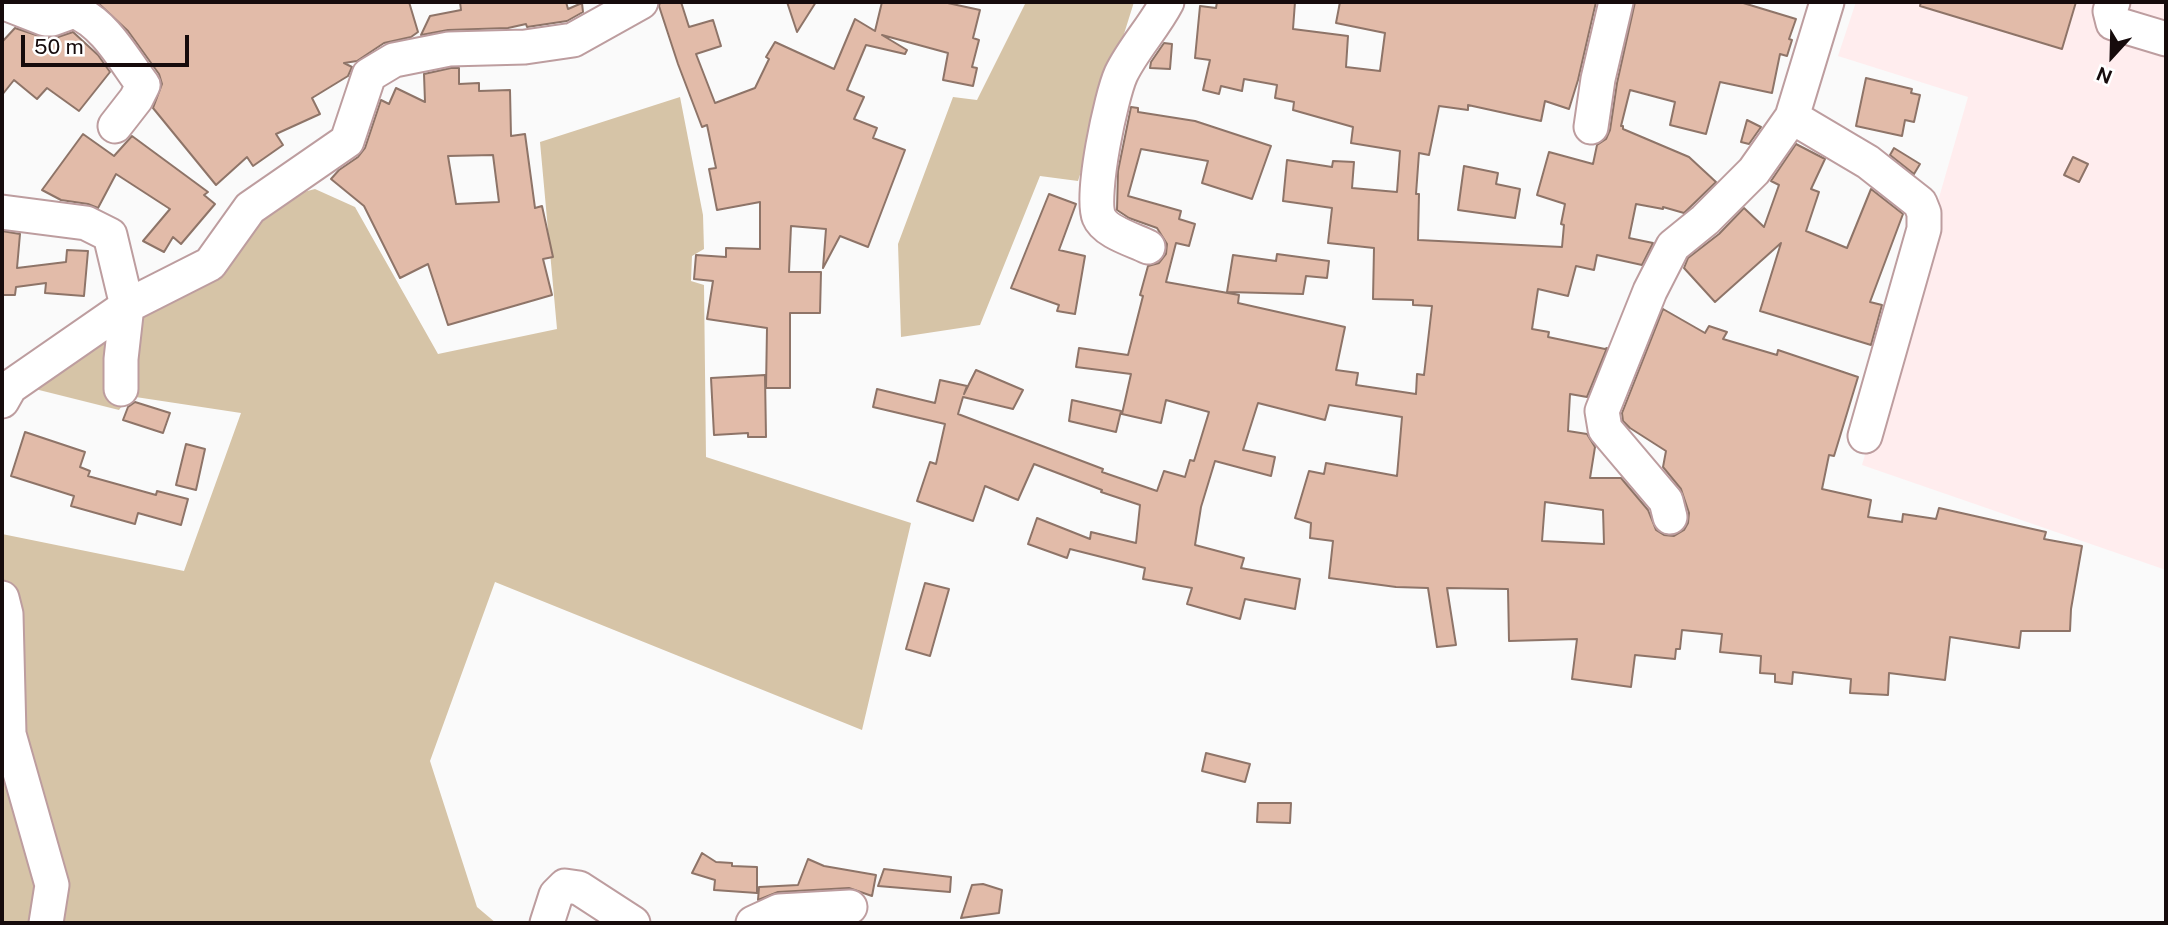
<!DOCTYPE html>
<style>
body{margin:0}
#map{position:relative;width:2168px;height:925px;overflow:hidden;background:#fafafa;font-family:"Public Sans",sans-serif}
canvas{display:block}
.frame{position:absolute;inset:0;border:4px solid #160b0c;pointer-events:none}
.north{position:absolute;left:2077px;top:21px;width:70px;height:70px;-webkit-text-stroke:5px #fff;paint-order:stroke;rotate:202deg;font-size:19px;font-weight:700;line-height:28px;text-align:center;color:#160b0c}
.north::after{content:'';display:block;margin:auto;width:24px;height:32px;background:#160b0c;clip-path:polygon(50% 0,100% 100%,50% 72%,0 100%)}
.scale{position:absolute;left:21px;top:35px;width:168px;height:32px;box-sizing:border-box;border:4px solid #160b0c;border-top:0;padding-left:9px;font-size:21px;line-height:24px;white-space:nowrap;color:#160b0c;-webkit-text-stroke:5px #fff;paint-order:stroke}
</style>
<div id="map">
<canvas width="2168" height="925"></canvas>
<div class="frame"></div>
<div class="north">N</div>
<div class="scale">50 m</div>
</div>
<script>
const ctx = document.querySelector('canvas').getContext('2d');
ctx.lineJoin = 'round';
function fillPath(path, color) { ctx.fillStyle = color; ctx.fill(path, 'evenodd'); }
function trace(path, color, width, dash) { ctx.strokeStyle = color; ctx.lineWidth = width; ctx.lineCap = dash ? 'butt' : 'round'; ctx.setLineDash(dash || []); ctx.stroke(path); }
fillPath(new Path2D(`
 M 1856,2 L 2166,2 L 2166,570 L 1862,465 L 1968,97 L 1838,56 Z`), '#ffedee');
fillPath(new Path2D(`
 M 1026,2 L 1134,2 L 1078,181 L 1040,176 L 980,325 L 901,337 L 898,244 L 953,97 L 977,100 Z
 M 680,97 L 703,215 L 704,249 L 692,256 L 691,281 L 704,285 L 706,457 L 911,523 L 862,730 L 495,582 L 430,761 L 477,907 L 496,923 L 2,923 L 2,534 L 184,571 L 241,413 L 129,396 L 119,410 L 19,385 L 22,358 L 157,303 L 232,211 L 315,189 L 355,207 L 438,354 L 557,329 L 540,142 Z`), '#d6c4a7');
const building = new Path2D(`
 M 97,2 L 409,2 L 418,32 L 411,37 L 384,43 L 357,61 L 344,63 L 352,67 L 348,76 L 312,98 L 320,114 L 276,134 L 283,145 L 253,166 L 247,157 L 216,185 L 153,108 L 162,84 L 159,74 L 128,31 Z
 M 460,2 L 566,2 L 568,9 L 582,3 L 583,12 L 567,21 L 527,27 L 526,24 L 508,28 L 448,30 L 421,35 L 430,16 L 461,10 Z
 M 660,2 L 681,2 L 689,27 L 713,20 L 721,46 L 696,54 L 715,103 L 755,88 L 769,59 L 766,57 L 775,42 L 834,69 L 855,19 L 875,31 L 882,2 L 943,2 L 980,10 L 973,38 L 979,40 L 972,67 L 977,68 L 973,86 L 943,80 L 948,53 L 882,35 L 907,50 L 905,54 L 866,45 L 847,90 L 864,97 L 854,119 L 877,128 L 873,138 L 905,150 L 868,247 L 840,236 L 823,268 L 826,229 L 791,226 L 789,272 L 821,272 L 820,313 L 790,313 L 790,388 L 766,388 L 767,328 L 707,319 L 713,281 L 694,279 L 696,255 L 726,257 L 726,248 L 760,249 L 760,202 L 717,210 L 709,169 L 716,168 L 707,125 L 702,127 L 678,64 L 659,6 Z
 M 787,2 L 816,2 L 797,32 Z
 M 1217,2 L 1295,2 L 1293,29 L 1348,36 L 1346,67 L 1380,71 L 1385,33 L 1336,23 L 1340,2 L 1596,2 L 1578,80 L 1569,109 L 1545,101 L 1541,121 L 1468,105 L 1468,110 L 1439,106 L 1429,155 L 1419,153 L 1416,194 L 1419,194 L 1418,240 L 1562,247 L 1564,225 L 1561,224 L 1565,204 L 1537,195 L 1549,152 L 1593,164 L 1597,145 L 1606,139 L 1610,130 L 1617,83 L 1635,2 L 1740,2 L 1796,19 L 1789,39 L 1792,40 L 1787,56 L 1780,54 L 1772,93 L 1720,82 L 1706,134 L 1670,125 L 1675,102 L 1630,90 L 1621,126 L 1623,126 L 1623,129 L 1689,157 L 1716,182 L 1684,213 L 1663,207 L 1663,209 L 1636,204 L 1629,238 L 1653,243 L 1642,265 L 1597,255 L 1594,270 L 1576,266 L 1568,296 L 1538,289 L 1532,329 L 1549,332 L 1548,337 L 1605,349 L 1607,348 L 1587,397 L 1570,394 L 1568,431 L 1587,434 L 1595,447 L 1590,478 L 1621,478 L 1648,510 L 1656,530 L 1664,535 L 1674,536 L 1684,530 L 1688,523 L 1689,513 L 1681,489 L 1663,467 L 1666,451 L 1630,428 L 1623,421 L 1622,413 L 1663,309 L 1705,333 L 1709,326 L 1727,332 L 1723,339 L 1777,355 L 1778,350 L 1858,377 L 1834,456 L 1829,455 L 1822,489 L 1871,500 L 1868,517 L 1902,522 L 1903,514 L 1936,519 L 1939,508 L 2046,532 L 2044,539 L 2082,546 L 2071,609 L 2070,631 L 2021,631 L 2019,648 L 1950,637 L 1945,680 L 1889,673 L 1888,695 L 1850,693 L 1851,679 L 1793,672 L 1792,684 L 1775,682 L 1775,674 L 1760,673 L 1761,656 L 1720,652 L 1722,634 L 1682,630 L 1680,649 L 1676,649 L 1675,659 L 1635,655 L 1631,687 L 1572,679 L 1577,639 L 1509,641 L 1508,589 L 1447,588 L 1456,645 L 1437,647 L 1428,588 L 1396,587 L 1329,578 L 1333,541 L 1310,538 L 1311,523 L 1295,518 L 1309,471 L 1324,474 L 1326,463 L 1397,476 L 1402,417 L 1329,405 L 1325,420 L 1258,403 L 1243,450 L 1275,457 L 1271,476 L 1215,461 L 1201,507 L 1195,545 L 1244,558 L 1241,568 L 1300,579 L 1295,609 L 1245,599 L 1240,619 L 1187,604 L 1192,588 L 1143,579 L 1145,568 L 1070,549 L 1067,558 L 1028,544 L 1037,518 L 1090,539 L 1091,532 L 1136,543 L 1140,505 L 1101,492 L 1102,490 L 1034,464 L 1018,500 L 985,486 L 973,521 L 917,501 L 930,462 L 936,464 L 945,424 L 873,407 L 877,389 L 935,403 L 940,380 L 967,386 L 964,394 L 976,370 L 1023,390 L 1013,409 L 963,397 L 958,414 L 1103,469 L 1102,472 L 1157,491 L 1164,471 L 1185,477 L 1190,460 L 1194,461 L 1209,412 L 1166,400 L 1161,423 L 1122,414 L 1131,374 L 1076,367 L 1079,348 L 1128,355 L 1143,296 L 1140,295 L 1148,266 L 1159,263 L 1166,254 L 1167,244 L 1157,228 L 1129,218 L 1117,210 L 1118,171 L 1131,107 L 1138,108 L 1138,112 L 1195,121 L 1271,146 L 1252,199 L 1202,183 L 1208,161 L 1141,149 L 1128,196 L 1181,211 L 1179,219 L 1195,224 L 1189,246 L 1176,243 L 1166,282 L 1239,295 L 1238,303 L 1345,327 L 1336,370 L 1358,373 L 1356,385 L 1416,394 L 1417,374 L 1424,375 L 1432,306 L 1413,305 L 1413,300 L 1373,299 L 1374,248 L 1328,243 L 1332,208 L 1283,201 L 1287,160 L 1332,167 L 1333,161 L 1354,162 L 1352,188 L 1397,192 L 1400,151 L 1351,143 L 1353,127 L 1293,110 L 1294,102 L 1275,98 L 1277,85 L 1244,79 L 1242,91 L 1221,86 L 1219,94 L 1203,90 L 1210,60 L 1195,58 L 1200,6 L 1216,8 ZM 1545,502 L 1603,510 L 1604,544 L 1542,541 Z
 M 1921,2 L 2076,2 L 2062,49 L 1920,6 Z
 M 15,28 L 45,38 L 58,37 L 73,32 L 98,55 L 110,72 L 79,111 L 47,88 L 37,99 L 14,80 L 2,95 L 2,42 Z
 M 1164,43 L 1172,44 L 1170,69 L 1150,68 L 1151,62 Z
 M 451,68 L 459,68 L 459,84 L 479,83 L 479,91 L 510,90 L 511,136 L 525,134 L 535,208 L 542,206 L 553,257 L 543,259 L 552,295 L 448,325 L 428,264 L 400,278 L 364,206 L 331,179 L 339,170 L 358,157 L 365,148 L 381,100 L 389,104 L 396,88 L 425,102 L 424,74 ZM 493,155 L 499,202 L 456,204 L 448,156 Z
 M 1866,78 L 1912,89 L 1911,93 L 1920,95 L 1914,122 L 1905,120 L 1902,136 L 1856,126 Z
 M 1747,120 L 1761,127 L 1749,144 L 1741,142 Z
 M 83,134 L 114,156 L 132,136 L 208,192 L 204,195 L 215,204 L 181,244 L 173,237 L 164,252 L 143,241 L 170,209 L 116,174 L 98,208 L 88,204 L 61,200 L 42,190 Z
 M 1796,144 L 1825,159 L 1811,189 L 1819,192 L 1806,231 L 1847,248 L 1871,189 L 1903,214 L 1870,302 L 1882,305 L 1871,345 L 1760,311 L 1781,243 L 1715,302 L 1684,268 L 1688,258 L 1719,234 L 1744,208 L 1764,227 L 1779,185 L 1771,181 Z
 M 1894,148 L 1920,164 L 1914,174 L 1890,155 Z
 M 2073,157 L 2088,164 L 2079,182 L 2064,175 Z
 M 1464,166 L 1498,173 L 1496,184 L 1520,189 L 1515,218 L 1458,210 Z
 M 1049,194 L 1076,204 L 1059,250 L 1085,256 L 1075,314 L 1057,311 L 1059,305 L 1011,288 Z
 M 2,231 L 20,234 L 17,268 L 66,262 L 67,250 L 88,251 L 84,296 L 45,293 L 46,283 L 16,287 L 15,295 L 2,295 Z
 M 1277,254 L 1329,261 L 1327,278 L 1306,276 L 1303,294 L 1227,292 L 1233,255 L 1276,261 Z
 M 765,375 L 766,437 L 748,437 L 748,433 L 714,435 L 711,378 Z
 M 1072,400 L 1121,411 L 1116,432 L 1069,421 Z
 M 135,402 L 170,413 L 163,433 L 123,420 L 128,407 Z
 M 25,432 L 85,452 L 80,467 L 90,471 L 88,476 L 156,495 L 157,491 L 188,499 L 181,525 L 138,513 L 135,524 L 71,506 L 74,496 L 11,476 Z
 M 186,444 L 205,449 L 196,490 L 176,485 Z
 M 925,583 L 949,589 L 930,656 L 906,649 Z
 M 1206,753 L 1250,764 L 1245,782 L 1202,771 Z
 M 1258,803 L 1291,803 L 1290,823 L 1257,822 Z
 M 702,853 L 716,862 L 732,863 L 732,866 L 757,867 L 757,893 L 714,890 L 715,880 L 692,873 Z
 M 808,859 L 824,866 L 876,875 L 872,896 L 849,888 L 778,892 L 758,900 L 759,887 L 798,885 Z
 M 884,869 L 951,877 L 950,892 L 878,886 Z
 M 983,884 L 1002,890 L 999,913 L 961,918 L 972,885 Z`);
fillPath(building, '#e2bba9');
trace(building, '#8e7468', 2);
const minor = new Path2D(`
 M 2,2 L 45,19 L 52,19 L 74,11 C 105,23 124,60 143,85 L 136,99 L 115,126
 M 2113,2 L 2110,11 L 2113,23 L 2166,39
 M 1792,117 L 1868,162 L 1920,203 L 1924,213 L 1924,229 L 1865,436
 M 1591,127 L 1598,79 L 1616,2
 M 2,212 L 86,223 L 110,235 L 127,306 L 121,359 L 121,389
 M 1148,247 C 1134,240 1105,232 1099,217 C 1090,196 1111,96 1121,74 C 1133,49 1154,27 1167,2
 M 2,401 L 10,387 L 127,306 L 210,264 L 250,208 L 347,141 L 369,75 L 394,60 L 449,49 L 525,47 L 573,40 L 641,2
 M 1670,517 L 1666,501 L 1605,429 L 1602,411 L 1650,291 L 1673,246 L 1705,220 L 1754,171 L 1792,117 L 1827,2
 M 2,598 L 6,614 L 9,734 L 52,885 L 46,923
 M 547,923 L 556,895 L 565,886 L 579,888 L 633,923
 M 753,923 L 779,911 L 850,907`);
trace(minor, '#bd9d9f', 37);
trace(minor, '#fff', 33);
</script>
